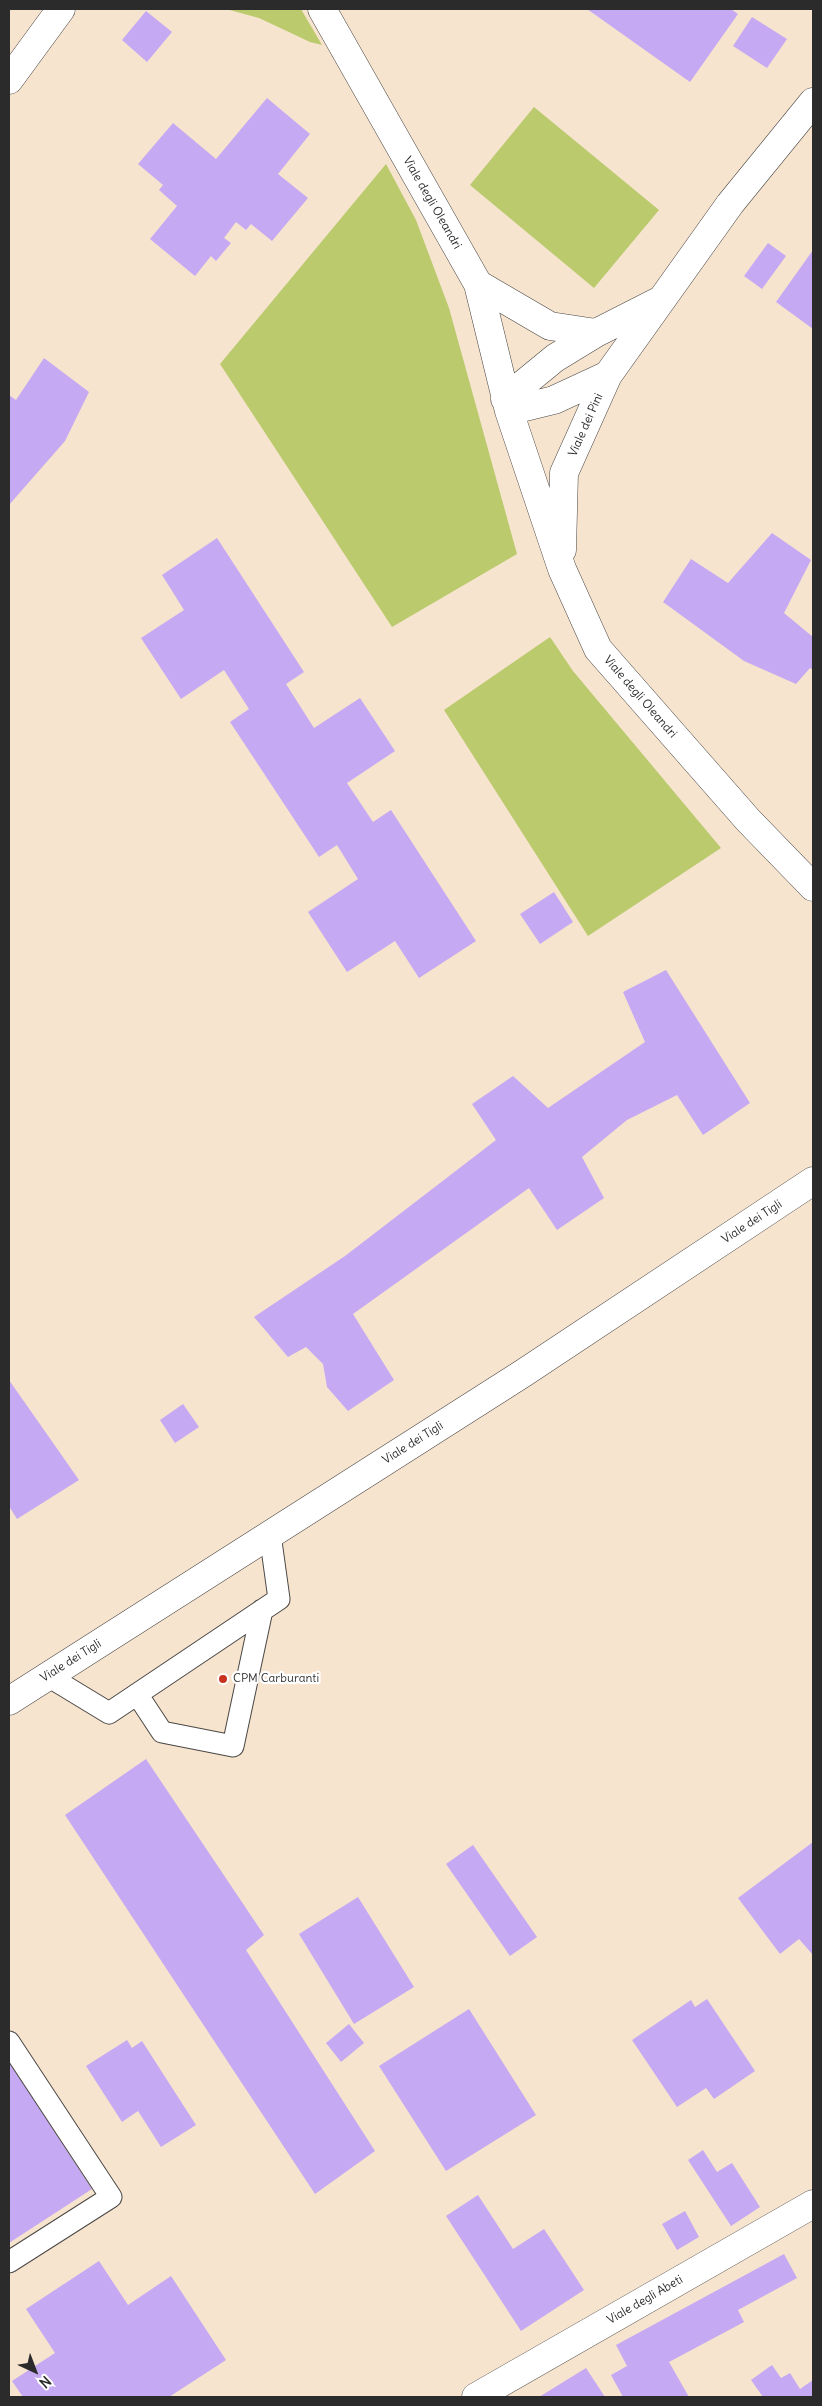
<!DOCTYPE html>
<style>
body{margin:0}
#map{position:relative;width:822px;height:2406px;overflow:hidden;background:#f7e4cf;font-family:Delius,sans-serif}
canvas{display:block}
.frame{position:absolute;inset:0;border:10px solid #2b2b2b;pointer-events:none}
.north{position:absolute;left:10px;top:2346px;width:50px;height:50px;-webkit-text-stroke:4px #fff;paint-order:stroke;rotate:137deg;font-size:14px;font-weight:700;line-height:20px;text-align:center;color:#2b2b2b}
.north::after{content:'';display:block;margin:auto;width:18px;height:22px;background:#2b2b2b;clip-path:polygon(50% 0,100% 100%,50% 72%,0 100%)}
</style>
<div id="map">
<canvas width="822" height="2406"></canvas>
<div class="frame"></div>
<div class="north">N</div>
</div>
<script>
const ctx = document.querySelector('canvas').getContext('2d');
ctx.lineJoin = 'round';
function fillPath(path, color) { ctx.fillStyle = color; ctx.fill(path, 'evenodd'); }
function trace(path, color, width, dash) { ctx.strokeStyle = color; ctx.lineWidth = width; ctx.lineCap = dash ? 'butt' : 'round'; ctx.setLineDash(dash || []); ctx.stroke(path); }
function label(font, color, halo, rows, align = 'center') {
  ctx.font = font + ' Delius,sans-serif'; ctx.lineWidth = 4.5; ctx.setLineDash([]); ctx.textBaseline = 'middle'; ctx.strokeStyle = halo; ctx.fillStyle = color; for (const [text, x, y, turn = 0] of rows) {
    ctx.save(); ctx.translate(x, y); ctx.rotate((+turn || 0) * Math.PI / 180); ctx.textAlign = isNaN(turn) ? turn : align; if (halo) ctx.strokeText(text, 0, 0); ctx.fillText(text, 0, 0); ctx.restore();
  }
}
fillPath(new Path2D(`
 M 226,9 L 301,9 L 322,45 L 310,42 L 259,18 Z
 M 534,107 L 659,210 L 594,288 L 470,185 Z
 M 386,164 L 416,220 L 449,308 L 517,554 L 392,627 L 220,364 Z
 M 550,637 L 573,671 L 721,848 L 588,936 L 444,710 Z`), '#baca6d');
fillPath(new Path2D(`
 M 587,9 L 731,9 L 738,14 L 690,82 Z
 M 146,11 L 172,32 L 147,62 L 122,40 Z
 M 752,17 L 787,39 L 767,68 L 733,46 Z
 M 267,98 L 310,134 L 278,174 L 308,198 L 272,241 L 251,224 L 246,230 L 236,222 L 224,238 L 231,243 L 216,261 L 211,256 L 195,276 L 150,239 L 177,206 L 159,190 L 163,185 L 138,164 L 173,123 L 216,159 Z
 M 768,243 L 786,256 L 762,289 L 744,276 Z
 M 813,250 L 813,329 L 776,302 Z
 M 44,358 L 89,392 L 65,441 L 9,505 L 9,395 L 16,400 Z
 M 772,533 L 811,560 L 784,613 L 813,637 L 813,670 L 810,668 L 796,684 L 744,661 L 663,602 L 691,559 L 728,583 Z
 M 217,538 L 304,672 L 286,684 L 314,728 L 360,698 L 395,751 L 347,783 L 373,822 L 391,810 L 476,941 L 419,978 L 395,941 L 347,972 L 308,912 L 358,879 L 337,845 L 319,857 L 230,722 L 249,709 L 224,670 L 181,699 L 141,638 L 184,610 L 162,575 Z
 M 554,892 L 573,922 L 540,944 L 520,914 Z
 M 666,970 L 750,1103 L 703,1135 L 677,1095 L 627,1120 L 582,1157 L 604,1198 L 557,1230 L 529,1188 L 353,1314 L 394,1380 L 348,1411 L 327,1387 L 323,1364 L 306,1347 L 288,1357 L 254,1317 L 345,1256 L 496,1140 L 472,1104 L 513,1076 L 548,1108 L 645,1042 L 623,992 Z
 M 9,1380 L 79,1480 L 17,1519 L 9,1506 Z
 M 183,1404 L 199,1427 L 175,1443 L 160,1420 Z
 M 146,1759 L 264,1935 L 246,1950 L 375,2151 L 315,2194 L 65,1815 Z
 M 813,1842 L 813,1955 L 799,1939 L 780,1954 L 738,1898 Z
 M 473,1845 L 537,1937 L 510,1956 L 446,1864 Z
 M 358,1897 L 414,1987 L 354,2024 L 299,1934 Z
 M 707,1999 L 755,2071 L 714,2099 L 706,2088 L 677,2107 L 632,2040 L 691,2000 L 695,2007 Z
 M 469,2009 L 536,2115 L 446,2171 L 379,2066 Z
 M 349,2024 L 364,2043 L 341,2062 L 326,2043 Z
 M 127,2040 L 132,2048 L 142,2041 L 196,2125 L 161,2147 L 138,2111 L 122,2122 L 86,2066 Z
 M 9,2062 L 92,2189 L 9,2243 Z
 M 703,2150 L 717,2172 L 732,2163 L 760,2207 L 731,2226 L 688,2160 Z
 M 478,2195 L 513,2249 L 544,2229 L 584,2290 L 521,2331 L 446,2216 Z
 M 685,2211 L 699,2237 L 677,2250 L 662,2224 Z
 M 784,2254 L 797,2278 L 738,2310 L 744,2322 L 669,2362 L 689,2397 L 623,2397 L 611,2375 L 627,2366 L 616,2345 Z
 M 99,2261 L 128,2305 L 171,2276 L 226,2360 L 169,2397 L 23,2397 L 12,2381 L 55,2353 L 26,2309 Z
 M 772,2365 L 781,2378 L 790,2373 L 800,2389 L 813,2380 L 813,2397 L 763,2397 L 751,2380 Z
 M 586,2368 L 605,2397 L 539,2397 Z`), '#c5a9f2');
const service = new Path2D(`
 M 48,1676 L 109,1713 L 279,1599 L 270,1534
 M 137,1694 L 162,1732 L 233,1746 L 262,1610
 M 9,2042 L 111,2197 L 9,2262`);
const minor = new Path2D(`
 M 322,9 L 478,284 L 509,411 L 562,569 L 598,649 L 748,820 L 813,887
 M 9,80 L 61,9
 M 478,284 L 550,326 L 596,333 L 659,301
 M 505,399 L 555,358 L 596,333
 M 509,411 L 554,400 L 608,375
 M 562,550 L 564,473 L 608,375 L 730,204 L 813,102
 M 9,1701 L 522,1374 L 813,1181
 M 476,2397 L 813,2204`);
trace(service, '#4a4744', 23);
trace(minor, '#4a4744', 29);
trace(service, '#fff', 21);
trace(minor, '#fff', 28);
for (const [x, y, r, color] of [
 [223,1679,5,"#c8321e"]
]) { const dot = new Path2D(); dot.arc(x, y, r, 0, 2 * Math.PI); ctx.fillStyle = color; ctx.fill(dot); trace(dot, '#fff', 2); }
label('12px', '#2b2b2b', '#fff', [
 ["Viale degli Oleandri",432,203,60],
 ["Viale dei Pini",586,425,-66],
 ["Viale degli Oleandri",640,697,49],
 ["Viale dei Tigli",752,1222,-33],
 ["Viale dei Tigli",413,1443,-32],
 ["Viale dei Tigli",71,1661,-32],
 ["Viale degli Abeti",645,2300,-30]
]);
label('12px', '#2b2b2b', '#fff', [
 ["CPM Carburanti",233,1679]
], 'left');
</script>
